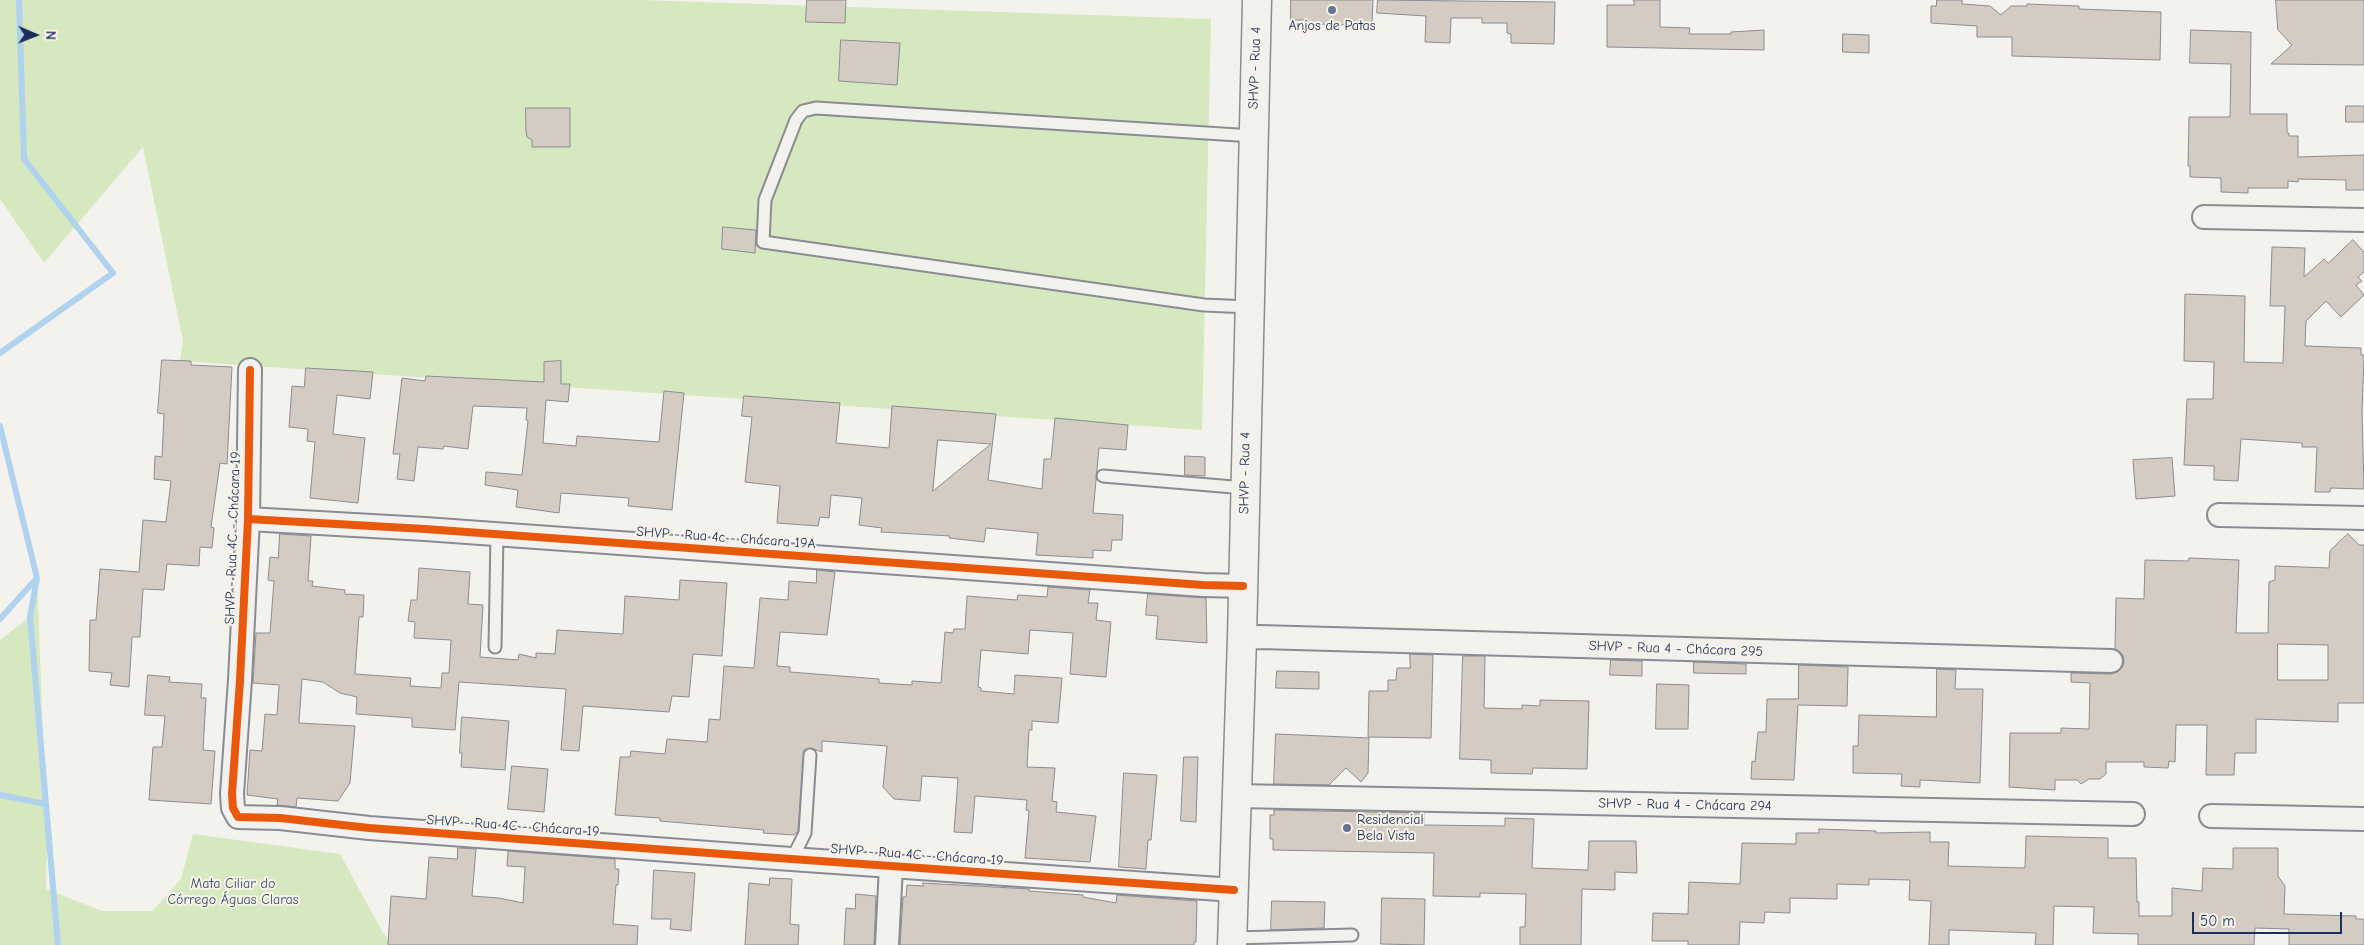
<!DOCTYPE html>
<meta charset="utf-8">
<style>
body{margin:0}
#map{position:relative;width:2364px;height:945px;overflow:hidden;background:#f4f2ec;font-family:"Comic Neue",sans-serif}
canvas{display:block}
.north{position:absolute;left:10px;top:10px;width:50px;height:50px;-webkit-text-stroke:4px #f7f3e8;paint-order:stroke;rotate:91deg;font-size:14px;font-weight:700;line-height:20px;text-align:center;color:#1b2f5e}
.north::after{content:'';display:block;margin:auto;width:18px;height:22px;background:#1b2f5e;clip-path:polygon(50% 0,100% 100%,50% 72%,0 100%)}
.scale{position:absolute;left:2192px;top:912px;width:150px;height:22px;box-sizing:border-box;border:2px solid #1b2f5e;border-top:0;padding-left:6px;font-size:15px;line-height:18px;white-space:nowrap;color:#1b2f5e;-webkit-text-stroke:4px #f7f3e8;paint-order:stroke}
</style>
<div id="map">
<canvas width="2364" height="945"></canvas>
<div class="north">N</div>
<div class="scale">50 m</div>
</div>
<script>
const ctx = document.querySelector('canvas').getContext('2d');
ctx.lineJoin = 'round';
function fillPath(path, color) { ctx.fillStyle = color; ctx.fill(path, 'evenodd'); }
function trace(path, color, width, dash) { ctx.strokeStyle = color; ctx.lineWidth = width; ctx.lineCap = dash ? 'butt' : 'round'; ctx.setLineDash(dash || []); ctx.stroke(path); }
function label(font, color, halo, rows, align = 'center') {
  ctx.font = font + ' "Comic Neue",sans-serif'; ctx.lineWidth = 4; ctx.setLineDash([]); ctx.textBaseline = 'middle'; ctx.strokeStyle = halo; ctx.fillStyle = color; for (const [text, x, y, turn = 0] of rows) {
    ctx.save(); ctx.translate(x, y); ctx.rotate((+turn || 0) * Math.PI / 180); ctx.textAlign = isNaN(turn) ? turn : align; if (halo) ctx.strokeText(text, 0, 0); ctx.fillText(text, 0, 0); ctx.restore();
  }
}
fillPath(new Path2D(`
 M 0,0 L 641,0 L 1211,19 L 1202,430 L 180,361 L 183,341 L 143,147 L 44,263 L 0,199 Z
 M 37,578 L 47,843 L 46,889 L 102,911 L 153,911 L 181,879 L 193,834 L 340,854 L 383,933 L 395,945 L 0,945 L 0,640 L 30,617 Z`), '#d5e8bf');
trace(new Path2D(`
 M 0,353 L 113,273 L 24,159 L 19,0
 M 0,426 L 37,578 L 30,617 L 58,945
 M 0,619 L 36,579
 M 0,795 L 46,804`), '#b0d2ee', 6);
const building = new Path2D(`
 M 807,0 L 846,0 L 845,23 L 806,22 Z
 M 1291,0 L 1373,0 L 1372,23 L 1359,22 L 1359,25 L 1307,24 L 1307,20 L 1291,20 Z
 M 1378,0 L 1555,2 L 1554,44 L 1511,43 L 1511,34 L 1507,33 L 1507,23 L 1482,23 L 1482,18 L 1451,18 L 1450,43 L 1425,42 L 1426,16 L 1377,13 Z
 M 1634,0 L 1660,0 L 1660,27 L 1690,28 L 1689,34 L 1731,34 L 1731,32 L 1764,30 L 1764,50 L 1607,47 L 1607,5 L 1634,5 Z
 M 1937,0 L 1962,0 L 1962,4 L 1990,6 L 2001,15 L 2011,6 L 2027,6 L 2027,4 L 2079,6 L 2079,9 L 2161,12 L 2160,60 L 2012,56 L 2012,37 L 1977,37 L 1977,26 L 1931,23 L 1931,6 L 1936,6 Z
 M 2276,0 L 2364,0 L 2364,65 L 2271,64 L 2292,45 L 2278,30 Z
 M 2191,30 L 2251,32 L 2250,114 L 2287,114 L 2287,133 L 2289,133 L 2289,136 L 2298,136 L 2298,157 L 2364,155 L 2364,190 L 2346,190 L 2346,180 L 2298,179 L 2298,182 L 2288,181 L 2288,188 L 2248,188 L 2248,193 L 2221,192 L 2221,178 L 2190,177 L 2190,166 L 2188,166 L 2189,117 L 2230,117 L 2231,64 L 2190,63 Z
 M 1843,34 L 1869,35 L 1869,53 L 1843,52 Z
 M 841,40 L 900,43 L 897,85 L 839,81 Z
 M 2346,106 L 2364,106 L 2364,122 L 2346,122 Z
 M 526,108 L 570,108 L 570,147 L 532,147 L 532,140 L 527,137 L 526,131 Z
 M 723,227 L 756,230 L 755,253 L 722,249 Z
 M 2353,240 L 2364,252 L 2364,272 L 2358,277 L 2362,281 L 2356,285 L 2364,295 L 2341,317 L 2326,301 L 2306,321 L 2305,346 L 2361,348 L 2361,355 L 2364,355 L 2364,358 L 2362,412 L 2364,489 L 2331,488 L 2330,492 L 2315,492 L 2317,447 L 2302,447 L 2302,443 L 2241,439 L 2238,481 L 2214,480 L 2214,466 L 2184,465 L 2187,399 L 2213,399 L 2214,362 L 2184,361 L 2185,294 L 2245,296 L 2244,362 L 2283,363 L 2285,306 L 2270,306 L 2272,247 L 2305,248 L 2304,277 L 2324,259 L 2328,263 Z
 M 162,360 L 191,361 L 191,365 L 232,367 L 227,464 L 220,463 L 211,527 L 214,528 L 212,548 L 200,547 L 199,566 L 167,564 L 164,590 L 143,589 L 140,637 L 132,637 L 129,687 L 110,685 L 112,673 L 89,671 L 90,620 L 96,620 L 100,569 L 139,572 L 143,520 L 166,522 L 171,481 L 154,479 L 155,456 L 162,457 L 164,414 L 158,413 Z
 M 561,361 L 561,384 L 570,384 L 568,402 L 546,400 L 543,443 L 576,446 L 577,436 L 659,442 L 664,391 L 684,393 L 672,510 L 628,506 L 629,498 L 561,493 L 559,513 L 516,507 L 518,490 L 485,485 L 486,472 L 522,475 L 528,421 L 526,420 L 527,408 L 473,406 L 468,449 L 444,446 L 443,449 L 418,447 L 414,481 L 397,479 L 400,454 L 393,454 L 402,378 L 425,381 L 426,376 L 544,382 L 544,362 Z
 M 306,368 L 373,372 L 370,399 L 337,395 L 333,434 L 365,438 L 358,503 L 310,498 L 315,442 L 307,441 L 308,429 L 289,427 L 292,386 L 304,387 Z
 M 744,396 L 840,403 L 836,443 L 889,448 L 892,406 L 996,414 L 988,480 L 1042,489 L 1044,459 L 1051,459 L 1055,418 L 1128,425 L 1126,450 L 1099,448 L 1093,513 L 1123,515 L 1122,540 L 1112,540 L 1111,551 L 1093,550 L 1093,558 L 1036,555 L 1038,533 L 986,528 L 984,542 L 949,538 L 950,536 L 881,532 L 882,528 L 859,525 L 862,498 L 831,495 L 829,518 L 820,517 L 818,526 L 777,523 L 780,486 L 745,482 L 752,417 L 742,416 ZM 938,440 L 991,444 L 933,491 Z
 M 1185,456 L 1205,457 L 1205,476 L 1185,475 Z
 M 2172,458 L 2175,496 L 2136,499 L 2133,460 Z
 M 280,534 L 311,536 L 308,581 L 313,581 L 312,586 L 345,590 L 345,594 L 364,595 L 363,617 L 359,617 L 355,674 L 411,678 L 410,686 L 441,688 L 442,673 L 449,673 L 451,640 L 414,638 L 415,622 L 408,621 L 411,600 L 417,600 L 419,568 L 470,572 L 468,604 L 483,605 L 480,657 L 518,660 L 519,654 L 536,658 L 536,653 L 555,654 L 557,630 L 623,634 L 625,596 L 679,600 L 680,580 L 727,583 L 722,656 L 693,654 L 689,697 L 672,696 L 669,712 L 583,706 L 579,751 L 561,750 L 566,689 L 459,682 L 455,730 L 412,727 L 412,718 L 356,714 L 357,697 L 340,693 L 323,682 L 302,679 L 299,723 L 355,726 L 350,783 L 338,801 L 297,798 L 296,807 L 277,805 L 278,799 L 247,795 L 250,750 L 262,751 L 265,714 L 277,715 L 279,685 L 253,683 L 256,633 L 270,633 L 274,581 L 268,580 L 270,557 L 278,558 Z
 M 2348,534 L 2359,545 L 2364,545 L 2364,703 L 2338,703 L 2338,722 L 2256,719 L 2256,753 L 2235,753 L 2234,775 L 2206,775 L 2207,725 L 2176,725 L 2175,762 L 2169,761 L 2168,768 L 2144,767 L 2144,762 L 2106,762 L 2106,774 L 2100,779 L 2089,779 L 2081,784 L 2077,780 L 2055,780 L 2055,790 L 2009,787 L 2010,733 L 2061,733 L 2061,728 L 2089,729 L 2090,683 L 2071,682 L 2071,673 L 2111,674 L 2122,668 L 2124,662 L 2123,655 L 2115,649 L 2116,598 L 2144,599 L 2145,560 L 2188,561 L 2189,558 L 2239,560 L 2236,633 L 2268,633 L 2269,582 L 2275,580 L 2275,566 L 2329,568 L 2330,551 ZM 2278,644 L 2328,645 L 2328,680 L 2278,680 Z
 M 817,570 L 835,572 L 827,635 L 780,632 L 777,666 L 790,667 L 790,672 L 879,679 L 879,683 L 912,685 L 912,681 L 941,683 L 945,632 L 953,633 L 954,629 L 965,629 L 967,596 L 1017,600 L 1018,595 L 1047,597 L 1048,587 L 1090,590 L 1088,603 L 1098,603 L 1096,620 L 1111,622 L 1106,677 L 1070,674 L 1073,633 L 1030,630 L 1028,654 L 981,650 L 978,687 L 981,688 L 981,691 L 1014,694 L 1015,675 L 1062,678 L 1058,723 L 1032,721 L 1032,730 L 1029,730 L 1027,767 L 1055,768 L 1052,801 L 1057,802 L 1056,812 L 1096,816 L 1090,862 L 1025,858 L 1029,811 L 1026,810 L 1027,800 L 975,796 L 972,833 L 954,832 L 958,778 L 922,776 L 920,801 L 894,799 L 883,787 L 887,746 L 822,741 L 822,752 L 811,748 L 804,750 L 798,831 L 794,835 L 763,833 L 764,830 L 660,821 L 660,818 L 615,815 L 620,757 L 630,757 L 631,751 L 665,754 L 667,739 L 707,742 L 709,719 L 720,720 L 724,666 L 754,668 L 760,598 L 788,600 L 789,581 L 816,583 Z
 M 1148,594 L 1206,598 L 1207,643 L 1156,639 L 1158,616 L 1146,615 Z
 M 1410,654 L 1433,655 L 1431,738 L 1368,737 L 1369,691 L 1388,691 L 1388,680 L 1396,680 L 1397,668 L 1410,668 Z
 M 1463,656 L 1485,656 L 1484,708 L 1522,709 L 1522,705 L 1540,706 L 1540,700 L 1589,701 L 1587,769 L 1533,768 L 1532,774 L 1491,773 L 1491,760 L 1460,759 Z
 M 1611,660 L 1642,661 L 1642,676 L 1610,675 Z
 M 1694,662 L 1746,664 L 1746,674 L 1694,673 Z
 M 1799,665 L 1848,667 L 1847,706 L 1798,705 L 1794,780 L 1751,779 L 1752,761 L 1755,762 L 1758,732 L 1766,732 L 1767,699 L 1798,699 Z
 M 1937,669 L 1956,670 L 1955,689 L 1983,689 L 1980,783 L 1920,780 L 1920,787 L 1901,786 L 1902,774 L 1853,773 L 1853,746 L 1858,746 L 1859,715 L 1936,717 Z
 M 1277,671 L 1319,672 L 1319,689 L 1276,688 Z
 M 148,675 L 170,677 L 169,682 L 202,684 L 201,698 L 206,698 L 203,750 L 215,751 L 211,804 L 149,800 L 153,747 L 162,747 L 165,716 L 145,715 Z
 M 1657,684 L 1689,685 L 1688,729 L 1656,729 Z
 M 462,717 L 509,721 L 505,770 L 461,767 L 462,753 L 460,753 Z
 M 1276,734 L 1369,738 L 1368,773 L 1361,782 L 1346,768 L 1329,785 L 1274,784 Z
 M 1184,757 L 1198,757 L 1196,822 L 1181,821 Z
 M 512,766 L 548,769 L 544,812 L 508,809 Z
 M 1124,773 L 1157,775 L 1151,840 L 1148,840 L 1146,869 L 1119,867 Z
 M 1274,810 L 1424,813 L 1424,825 L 1505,826 L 1505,818 L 1534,819 L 1532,868 L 1588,870 L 1589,841 L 1636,841 L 1637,873 L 1615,872 L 1615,890 L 1582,889 L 1581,945 L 1520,945 L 1520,927 L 1525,927 L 1526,894 L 1480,893 L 1480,897 L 1433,896 L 1434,853 L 1273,850 L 1273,839 L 1270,839 L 1270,815 L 1274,815 Z
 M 1819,829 L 1876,831 L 1876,833 L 1930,832 L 1930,842 L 1949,842 L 1948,866 L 2025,868 L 2026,836 L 2108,838 L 2108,858 L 2136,858 L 2137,902 L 2139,902 L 2139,916 L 2172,916 L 2172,888 L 2202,891 L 2203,868 L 2233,869 L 2233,848 L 2278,848 L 2278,876 L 2285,886 L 2284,914 L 2356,916 L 2356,919 L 2364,919 L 2364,945 L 2289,945 L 2289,929 L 2255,928 L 2254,945 L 2138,945 L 2138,934 L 2093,933 L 2094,907 L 2054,906 L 2053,945 L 2035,945 L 2036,933 L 1949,930 L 1949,945 L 1929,945 L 1931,901 L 1909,900 L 1910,880 L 1869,879 L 1869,885 L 1837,884 L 1837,899 L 1790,898 L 1790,913 L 1765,912 L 1764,923 L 1740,922 L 1739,945 L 1688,945 L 1688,941 L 1652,941 L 1653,913 L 1688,914 L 1689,882 L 1740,884 L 1742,843 L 1796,844 L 1796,833 L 1819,833 Z
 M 458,848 L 476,849 L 472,896 L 499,898 L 523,903 L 525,867 L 507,866 L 508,851 L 615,859 L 615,869 L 619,869 L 618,885 L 616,885 L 613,924 L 638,926 L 637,945 L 388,945 L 391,896 L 426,899 L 429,857 L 457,859 Z
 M 654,870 L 695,873 L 691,931 L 670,929 L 671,919 L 652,919 Z
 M 770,878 L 792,879 L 790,924 L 799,925 L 798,945 L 745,945 L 749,883 L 769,885 Z
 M 923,883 L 1029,889 L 1029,891 L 1083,895 L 1083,897 L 1116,903 L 1117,895 L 1197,901 L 1196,942 L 1194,942 L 1194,945 L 900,945 L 903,897 L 906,897 L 907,885 L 923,886 Z
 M 856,894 L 876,896 L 874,945 L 844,945 L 846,908 L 855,909 Z
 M 1382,898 L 1425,899 L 1424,945 L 1381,944 Z
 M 1272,901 L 1325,902 L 1324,928 L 1271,930 Z`);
fillPath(building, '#d4cbc2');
trace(building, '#898c92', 1);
const service = new Path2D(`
 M 1249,307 L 1204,305 L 763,242 L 765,200 L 796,120 L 803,111 L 816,108 L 1253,136
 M 1103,476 L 1245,488
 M 495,647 L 497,534
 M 792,859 L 805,833 L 810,755
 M 1232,938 L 1352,935`);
const minor = new Path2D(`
 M 2204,217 L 2364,220
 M 250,370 L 248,519 L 240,680 L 232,794 L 233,808 L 238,817 L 280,818 L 369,828 L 777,858 L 1234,890
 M 2219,515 L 2364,518
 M 248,519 L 425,529 L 1203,585 L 1243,586
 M 1242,638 L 1260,637 L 2111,661
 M 1237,796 L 2133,814
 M 2211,816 L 2364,819
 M 887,945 L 891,866`);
const tertiary = new Path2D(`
 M 1232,945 L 1242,638 L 1257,0`);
trace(service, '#898c92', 15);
trace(minor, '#898c92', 26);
trace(tertiary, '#898c92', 31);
trace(service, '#f2f1ed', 11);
trace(minor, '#f2f1ed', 22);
trace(tertiary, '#f2f1ed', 28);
trace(new Path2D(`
 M 250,370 L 248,519 L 240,680 L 232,794 L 233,808 L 238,817 L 280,818 L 369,828 L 777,858 L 1234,890
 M 248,519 L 425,529 L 1203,585 L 1243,586`), '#e8590c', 8);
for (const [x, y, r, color] of [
 [1332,10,5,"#677390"],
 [1347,828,5,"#677390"]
]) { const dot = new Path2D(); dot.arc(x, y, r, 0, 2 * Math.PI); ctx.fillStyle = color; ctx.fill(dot); trace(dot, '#f7f3e8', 2); }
label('14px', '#1b2f5e', '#f7f3e8', [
 ["Anjos de Patas",1332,26],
 ["Residencial",1357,820,"left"],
 ["Bela Vista",1357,836,"left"]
]);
label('14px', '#1b2f5e', '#f7f3e8', [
 ["SHVP - Rua 4",1255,68,-88],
 ["SHVP - Rua 4",1245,473,-89],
 ["SHVP - Rua 4C - Chácara 19",233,538,-88],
 ["SHVP - Rua 4c - Chácara 19A",726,538,4],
 ["SHVP - Rua 4 - Chácara 295",1676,649,2],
 ["SHVP - Rua 4 - Chácara 294",1685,805,1],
 ["SHVP - Rua 4C - Chácara 19",513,826,4],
 ["SHVP - Rua 4C - Chácara 19",917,855,4]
]);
label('14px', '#3b526a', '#f7f3e8', [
 ["Mata Ciliar do",233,884],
 ["Córrego Águas Claras",233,900]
]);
</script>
